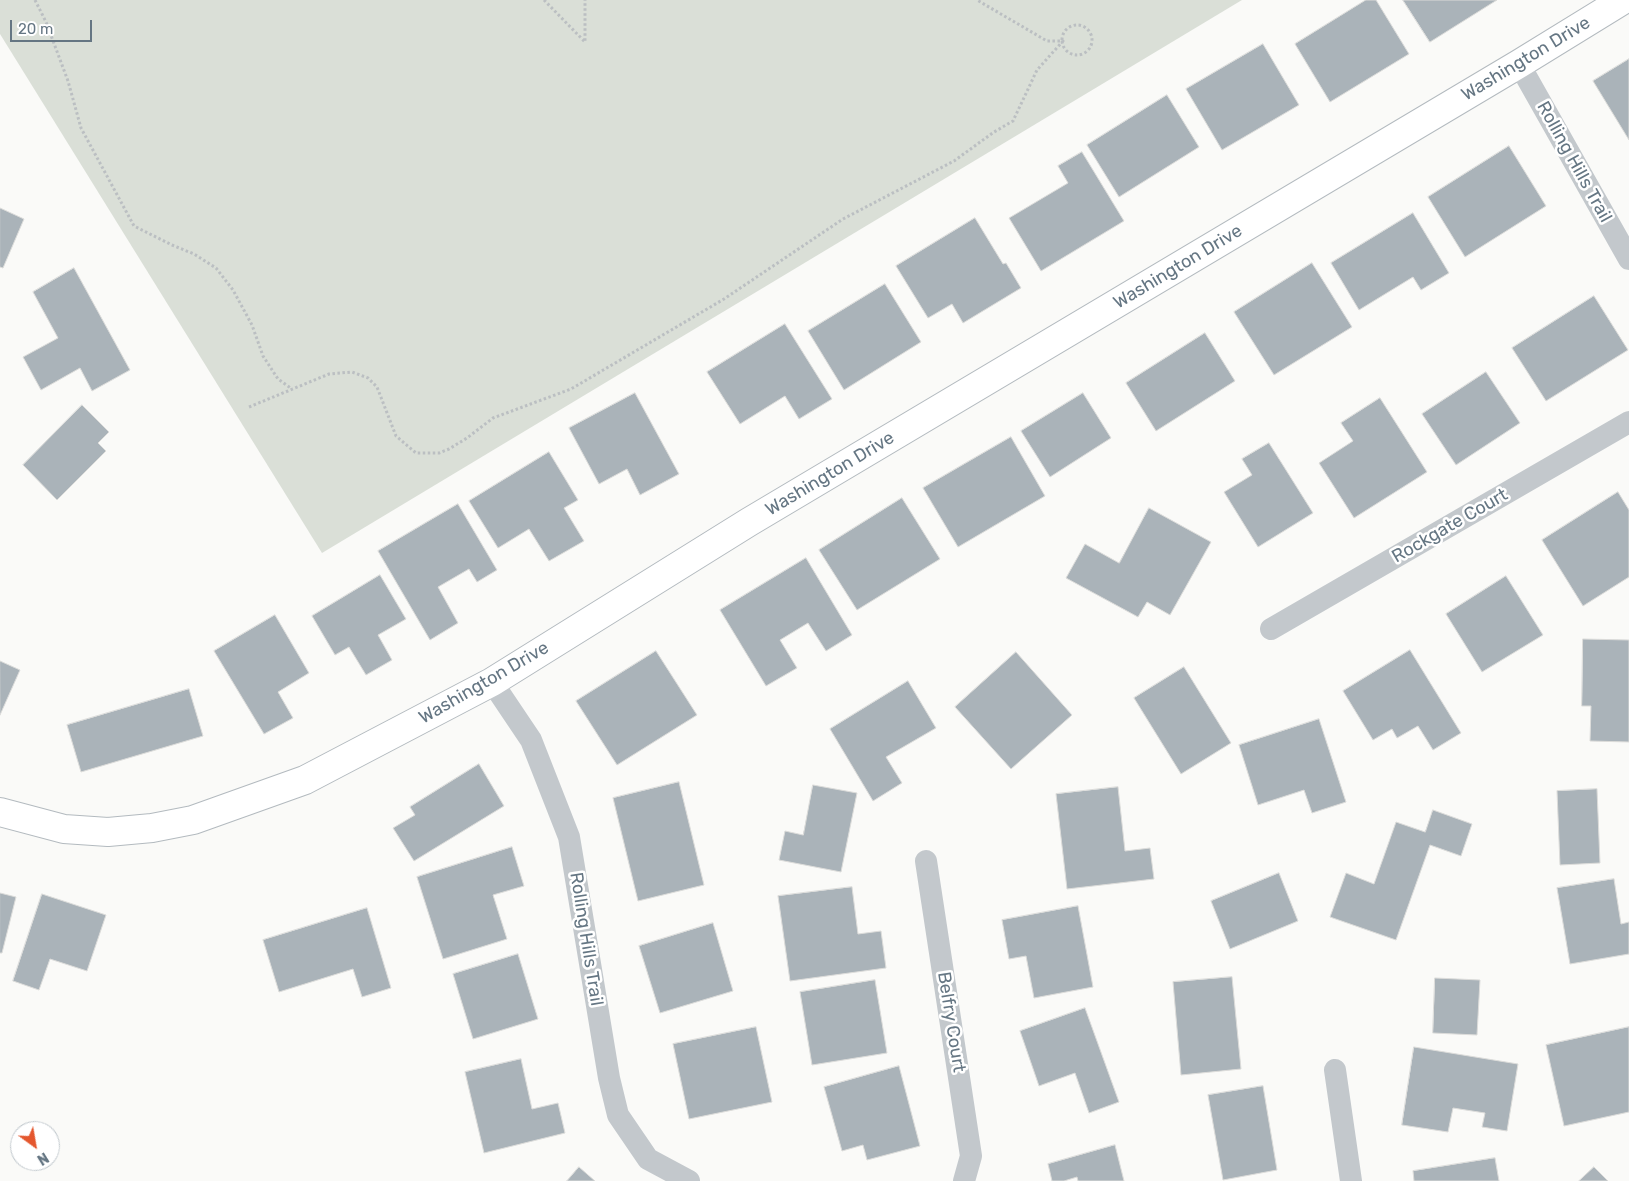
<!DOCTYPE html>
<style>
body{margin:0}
#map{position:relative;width:1629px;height:1181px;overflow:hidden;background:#fafaf8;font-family:Rubik,sans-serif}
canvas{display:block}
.north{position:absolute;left:10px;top:1121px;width:50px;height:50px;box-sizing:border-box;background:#fff;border:1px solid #c1c8cd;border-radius:50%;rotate:148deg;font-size:14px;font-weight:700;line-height:20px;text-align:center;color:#657683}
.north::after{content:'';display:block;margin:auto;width:18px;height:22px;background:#e4572e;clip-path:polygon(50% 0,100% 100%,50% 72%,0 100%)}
.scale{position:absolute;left:10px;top:20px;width:82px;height:22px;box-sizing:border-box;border:2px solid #657683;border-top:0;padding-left:6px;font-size:15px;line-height:18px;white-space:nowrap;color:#657683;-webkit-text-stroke:4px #fff;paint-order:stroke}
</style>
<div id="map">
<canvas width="1629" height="1181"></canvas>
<div class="north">N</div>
<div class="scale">20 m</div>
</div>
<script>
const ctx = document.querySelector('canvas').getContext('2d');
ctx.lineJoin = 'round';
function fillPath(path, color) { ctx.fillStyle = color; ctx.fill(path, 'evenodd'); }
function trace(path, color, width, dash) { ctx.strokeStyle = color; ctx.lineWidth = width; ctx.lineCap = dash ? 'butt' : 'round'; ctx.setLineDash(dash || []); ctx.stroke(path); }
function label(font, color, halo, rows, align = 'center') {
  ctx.font = font + ' Rubik,sans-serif'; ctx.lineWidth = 5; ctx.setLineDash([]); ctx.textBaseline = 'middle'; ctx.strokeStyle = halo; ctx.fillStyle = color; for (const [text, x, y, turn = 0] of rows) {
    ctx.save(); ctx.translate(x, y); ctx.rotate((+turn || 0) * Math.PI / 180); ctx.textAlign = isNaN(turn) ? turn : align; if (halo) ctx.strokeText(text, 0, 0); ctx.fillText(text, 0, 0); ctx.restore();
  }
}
fillPath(new Path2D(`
 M 0,0 L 1242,0 L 322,553 L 0,34 Z`), '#dadfd7');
const building = new Path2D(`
 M 1366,0 L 1376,0 L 1409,54 L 1330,102 L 1295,44 Z
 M 1403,0 L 1497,0 L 1430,42 Z
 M 1263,44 L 1299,105 L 1222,150 L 1186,89 Z
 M 1629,59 L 1629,140 L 1593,81 Z
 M 1167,95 L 1199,147 L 1119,197 L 1087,145 Z
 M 1509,146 L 1546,206 L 1465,257 L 1428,197 Z
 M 1082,152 L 1124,221 L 1041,271 L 1009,218 L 1068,183 L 1058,166 Z
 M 0,208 L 24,219 L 3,268 L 0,267 Z
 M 1413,213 L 1449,273 L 1421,290 L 1413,277 L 1359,310 L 1331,263 Z
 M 975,218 L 1003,264 L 1006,263 L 1021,288 L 963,323 L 952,304 L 928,318 L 896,266 Z
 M 1312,263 L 1352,327 L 1274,375 L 1234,312 Z
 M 74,268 L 130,370 L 92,391 L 80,368 L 41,390 L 23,357 L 58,338 L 33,292 Z
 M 885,284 L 921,342 L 844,390 L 808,331 Z
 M 1594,296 L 1628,350 L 1546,401 L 1512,348 Z
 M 785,324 L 832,399 L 799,419 L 785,396 L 740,424 L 707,372 Z
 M 1205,333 L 1235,381 L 1156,431 L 1126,383 Z
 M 1486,372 L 1520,423 L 1456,465 L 1422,414 Z
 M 635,393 L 679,474 L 640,495 L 627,469 L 599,484 L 569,428 Z
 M 1083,393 L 1111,438 L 1050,477 L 1021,431 Z
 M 1380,398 L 1427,472 L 1354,518 L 1319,463 L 1353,441 L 1341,423 Z
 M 82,405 L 109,432 L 98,443 L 106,451 L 57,500 L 23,465 Z
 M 1011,437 L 1045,496 L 958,547 L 923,488 Z
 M 1269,443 L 1313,513 L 1258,547 L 1224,492 L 1252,475 L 1242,459 Z
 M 549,452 L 578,500 L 564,508 L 584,541 L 549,561 L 529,529 L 498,548 L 469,501 Z
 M 1618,492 L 1629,510 L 1629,577 L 1583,606 L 1542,540 Z
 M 902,498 L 940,559 L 857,610 L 819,550 Z
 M 458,504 L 497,570 L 477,582 L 469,569 L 438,587 L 458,623 L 430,640 L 378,551 Z
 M 1149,508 L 1211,542 L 1170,615 L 1147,602 L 1138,617 L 1066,578 L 1085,544 L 1119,563 Z
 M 806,558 L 852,635 L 826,651 L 808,623 L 780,640 L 797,668 L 766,686 L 720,610 Z
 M 380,575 L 406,619 L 378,635 L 392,660 L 366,675 L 349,647 L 335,655 L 312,616 Z
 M 1506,576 L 1543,635 L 1482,672 L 1446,614 Z
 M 275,615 L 309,673 L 278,692 L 293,718 L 264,734 L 214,651 Z
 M 1583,639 L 1629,640 L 1629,742 L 1590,741 L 1591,706 L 1582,706 Z
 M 1410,650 L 1461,733 L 1433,750 L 1418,726 L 1397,738 L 1392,729 L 1373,740 L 1343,691 Z
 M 656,651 L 697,715 L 617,765 L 576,701 Z
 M 1016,652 L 1072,715 L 1011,769 L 955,707 Z
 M 0,661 L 20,670 L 0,715 Z
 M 1184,667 L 1231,743 L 1181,774 L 1134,698 Z
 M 908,681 L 936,728 L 886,757 L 902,783 L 873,801 L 830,729 Z
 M 189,689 L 203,736 L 81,772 L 67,725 Z
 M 1319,719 L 1346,802 L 1312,813 L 1304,790 L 1258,805 L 1239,745 Z
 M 479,764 L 504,806 L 414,861 L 393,828 L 415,815 L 410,807 Z
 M 679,782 L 704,885 L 638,901 L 613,798 Z
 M 813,785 L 857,793 L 841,872 L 779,860 L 785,831 L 803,835 Z
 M 1118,787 L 1125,851 L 1150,848 L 1154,879 L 1067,889 L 1056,794 Z
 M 1597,789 L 1600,863 L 1560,865 L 1557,791 Z
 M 1433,810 L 1472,824 L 1461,856 L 1430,845 L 1396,940 L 1330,917 L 1346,873 L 1374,884 L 1396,822 L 1425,832 Z
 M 512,847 L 524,886 L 493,895 L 507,939 L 443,959 L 417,877 Z
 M 1279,873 L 1298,921 L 1230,949 L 1211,901 Z
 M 1614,879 L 1621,924 L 1629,922 L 1629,954 L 1570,964 L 1557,888 Z
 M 852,887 L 858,934 L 881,931 L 886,968 L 790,981 L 778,896 Z
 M 0,893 L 16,897 L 2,953 L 0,953 Z
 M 42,894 L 106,915 L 87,971 L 50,959 L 39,990 L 13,981 Z
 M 1078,906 L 1093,987 L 1034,998 L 1026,956 L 1009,959 L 1002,920 Z
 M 367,908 L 391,988 L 362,997 L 353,969 L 279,992 L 263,940 Z
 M 713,923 L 733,991 L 660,1013 L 639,946 Z
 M 518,954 L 538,1019 L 473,1039 L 453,974 Z
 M 1232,977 L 1241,1069 L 1181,1075 L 1173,982 Z
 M 1435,978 L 1480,980 L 1477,1035 L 1433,1033 Z
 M 875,980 L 887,1053 L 812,1065 L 800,992 Z
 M 1085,1008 L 1119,1102 L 1089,1113 L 1075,1073 L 1039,1086 L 1020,1031 Z
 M 756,1027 L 772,1102 L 689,1119 L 673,1044 Z
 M 1629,1027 L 1629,1112 L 1564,1126 L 1546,1045 Z
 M 1414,1047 L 1518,1064 L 1507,1131 L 1482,1127 L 1485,1113 L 1453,1108 L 1448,1132 L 1402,1125 Z
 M 521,1059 L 532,1109 L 558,1103 L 565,1133 L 484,1153 L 465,1072 Z
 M 899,1066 L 920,1146 L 867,1160 L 863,1145 L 842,1151 L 824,1087 Z
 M 1263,1086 L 1277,1170 L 1223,1180 L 1208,1095 Z
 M 1115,1145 L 1124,1181 L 1078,1181 L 1077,1177 L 1064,1181 L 1052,1181 L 1048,1164 Z
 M 1495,1158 L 1499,1181 L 1414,1181 L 1413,1171 Z
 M 579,1167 L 595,1181 L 567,1181 Z
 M 1594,1167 L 1608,1181 L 1579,1181 Z`);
fillPath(building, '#aab3b9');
trace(building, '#dcdcda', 1);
const secondary = new Path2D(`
 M 0,812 L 64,829 L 108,832 L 152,828 L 193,820 L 305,780 L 492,682 L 749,522 L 1519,64 L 1623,0`);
trace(secondary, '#b3babf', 30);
trace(new Path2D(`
 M 35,0 L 46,22 L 68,81 L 81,128 L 134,226 L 172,245 L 194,254 L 216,268 L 233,290 L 252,325 L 263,356 L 278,379 L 292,389
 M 544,0 L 585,42 L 585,0
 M1062 40a15 15 0 1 1 30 0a15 15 0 1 1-30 0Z
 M 249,407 L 329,374 L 352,372 L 368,378 L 377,387 L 396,436 L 416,453 L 439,453 L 449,449 L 467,438 L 493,418 L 571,389 L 724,299 L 843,219 L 954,161 L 994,132 L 1013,121 L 1037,70 L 1063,41 L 1047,41 L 977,0`), '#bbbfc2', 3, [2.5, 2.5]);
trace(new Path2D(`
 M 1519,64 L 1629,259
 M 1271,629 L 1629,422
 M 492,682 L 531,740 L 569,837 L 609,1078 L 618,1115 L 648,1159 L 689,1181
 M 926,861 L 971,1156 L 964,1181
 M 1335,1070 L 1351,1181`), '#c3c8cc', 22);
trace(secondary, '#fff', 28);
label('18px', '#657683', '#fff', [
 ["Washington Drive",1526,59,-31],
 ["Rolling Hills Trail",1574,162,61],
 ["Washington Drive",1178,267,-31],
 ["Washington Drive",830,474,-31],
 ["Rockgate Court",1450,526,-30],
 ["Washington Drive",484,683,-30],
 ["Rolling Hills Trail",586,939,81],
 ["Belfry Court",951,1022,81]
]);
</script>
